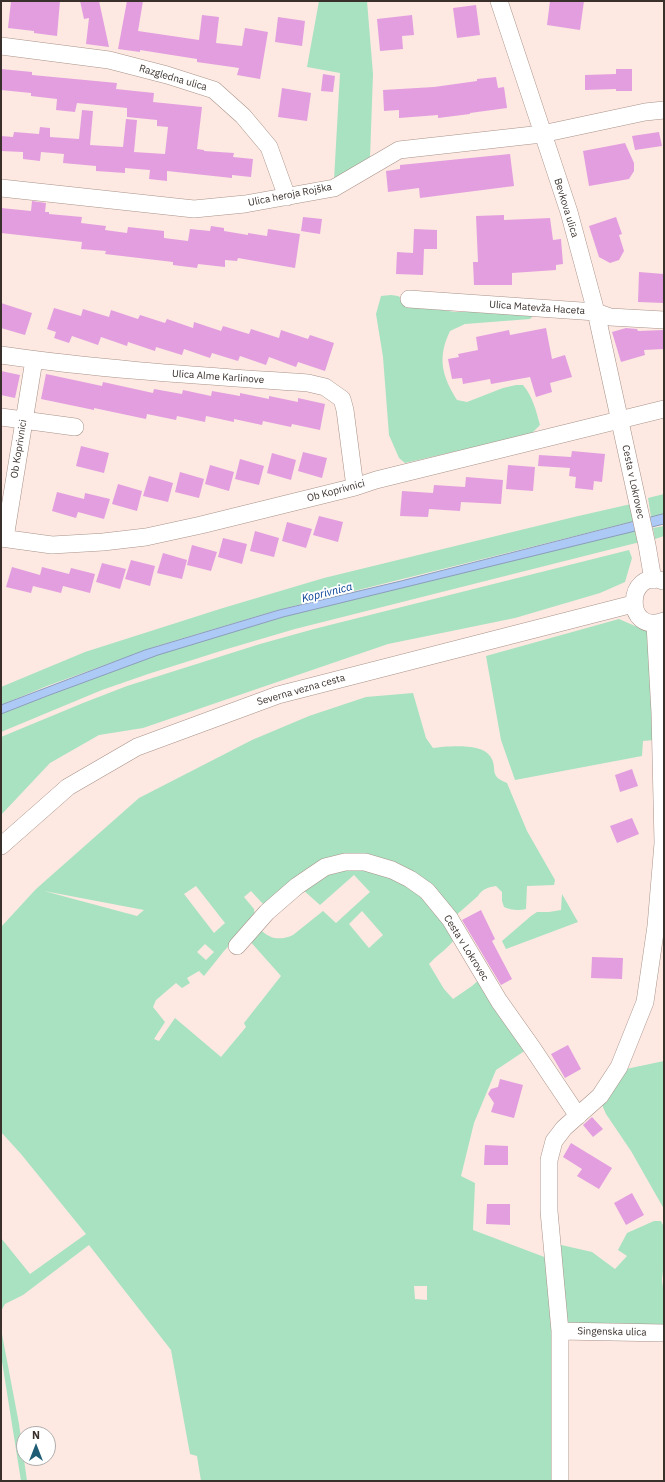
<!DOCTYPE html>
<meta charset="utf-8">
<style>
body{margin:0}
#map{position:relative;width:665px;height:1482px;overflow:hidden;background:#fde9e1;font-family:"IBM Plex Sans",sans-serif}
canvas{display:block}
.frame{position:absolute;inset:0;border:2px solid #39302c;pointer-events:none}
.north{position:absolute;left:16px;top:1426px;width:40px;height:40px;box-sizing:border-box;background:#fff;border:1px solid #b0acab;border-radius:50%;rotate:0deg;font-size:11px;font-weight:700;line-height:16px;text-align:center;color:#39302c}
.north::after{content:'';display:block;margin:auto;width:14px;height:18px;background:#1f5d74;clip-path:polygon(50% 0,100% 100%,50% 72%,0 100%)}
</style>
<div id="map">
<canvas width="665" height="1482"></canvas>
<div class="frame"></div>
<div class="north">N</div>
</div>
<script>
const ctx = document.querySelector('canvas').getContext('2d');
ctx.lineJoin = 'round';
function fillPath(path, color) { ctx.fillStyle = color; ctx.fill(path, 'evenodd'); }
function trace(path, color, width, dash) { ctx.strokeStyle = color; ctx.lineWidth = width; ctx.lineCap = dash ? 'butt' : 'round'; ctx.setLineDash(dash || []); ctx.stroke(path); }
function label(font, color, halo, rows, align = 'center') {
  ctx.font = font + ' "IBM Plex Sans",sans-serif'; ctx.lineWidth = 4; ctx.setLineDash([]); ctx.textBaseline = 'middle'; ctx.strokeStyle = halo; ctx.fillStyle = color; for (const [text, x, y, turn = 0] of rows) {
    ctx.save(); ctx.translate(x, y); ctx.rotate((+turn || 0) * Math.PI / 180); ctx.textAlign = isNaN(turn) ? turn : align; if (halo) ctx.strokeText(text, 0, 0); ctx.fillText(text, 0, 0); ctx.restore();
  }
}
fillPath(new Path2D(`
 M 319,1 L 367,1 L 373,74 L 370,158 L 334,180 L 340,73 L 307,67 Z
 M 391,295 L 398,296 L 413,305 L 455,312 L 505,312 L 532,314 L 532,317 L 530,319 L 465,324 L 450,331 C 437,358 442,376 457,400 L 467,402 L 503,388 L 516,385 L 523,385 C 533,397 536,411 540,425 L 531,434 L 405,463 L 399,458 L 389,435 L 383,357 L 376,314 L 381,296 Z
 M 664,494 L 664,514 L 651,517 L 648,498 Z
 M 631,504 L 635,521 L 278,610 L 157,646 L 47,686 L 1,705 L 1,687 L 85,652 L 223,608 L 324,578 L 574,517 Z
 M 664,526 L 664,536 L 655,539 L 653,528 Z
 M 637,530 L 640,542 L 295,629 L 227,649 L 148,674 L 102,690 L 1,732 L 1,714 L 47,696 L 160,654 L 283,617 Z
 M 629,550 L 632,558 L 625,582 L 600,593 L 515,618 L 388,644 L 143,728 L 99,735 L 50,763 L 1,815 L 1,737 L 83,703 L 127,686 L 260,644 L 314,629 Z
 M 619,619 L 651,633 L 654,740 L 643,741 L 642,756 L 515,780 L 501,740 L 486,656 Z
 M 413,693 L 426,738 L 433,748 C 447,746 482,743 490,756 C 499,769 487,775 507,783 L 527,831 L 555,880 L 554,885 L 527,886 L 526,909 C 519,911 510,910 504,907 L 502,901 L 502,892 L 496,886 C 489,887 482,889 478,896 L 454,917 C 445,908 438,897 429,890 C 404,869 357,850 326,864 C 305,873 289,890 272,904 L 263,904 L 251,891 L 244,897 L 254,909 L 255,916 L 251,923 L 224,951 L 204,976 L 199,971 L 187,978 L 190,983 L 182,988 L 176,983 L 156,1000 L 153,1007 L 165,1022 L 154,1039 L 159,1041 L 175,1018 L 221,1057 L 246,1027 L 244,1023 L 281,976 L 248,939 L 257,932 L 262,931 C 271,940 282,940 293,935 L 323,911 L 336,923 L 370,892 L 354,875 L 320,905 L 302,889 C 316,879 330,868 348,866 C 359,865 370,869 381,873 C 410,883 431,898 448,924 C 451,928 455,932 456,937 C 449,948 438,954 429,964 L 444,989 L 453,999 L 472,986 L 482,977 L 497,1003 L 529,1048 L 496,1070 L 474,1123 L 461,1176 L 475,1183 L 473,1230 L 547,1258 L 555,1330 L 554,1481 L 201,1481 L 197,1456 L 190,1454 L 171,1350 L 89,1245 L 23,1295 L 5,1304 L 1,1311 L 1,1238 L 30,1274 L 86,1234 L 21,1154 L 1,1132 L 1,927 L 36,889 L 139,798 L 252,740 L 309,716 L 366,697 ZM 196,886 L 225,923 L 214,933 L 184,894 ZM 44,891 L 144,910 L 137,916 ZM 362,911 L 383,935 L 369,948 L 349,924 ZM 205,944 L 214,952 L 206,960 L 197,952 ZM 414,1286 L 427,1286 L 427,1300 L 415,1299 Z
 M 562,894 L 578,922 L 506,949 L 502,941 L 531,916 L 537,912 L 549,912 L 561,910 Z
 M 664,1061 L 664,1209 L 631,1151 L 606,1114 L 602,1105 L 626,1069 Z
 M 654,1221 L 661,1221 L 664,1227 L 664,1261 L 662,1280 L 664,1296 L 664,1328 L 577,1326 L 565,1322 L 557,1244 L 592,1252 L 615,1269 L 627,1256 L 618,1250 L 627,1233 Z
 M 1,1329 L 19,1424 L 27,1481 L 21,1481 L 1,1355 Z`), '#a8e2c0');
const water = new Path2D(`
 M 664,514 L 664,524 L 283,617 L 158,655 L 47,696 L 1,714 L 1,705 L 145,650 L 279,610 L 401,581 Z`);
fillPath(water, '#adcaf7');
trace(water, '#8a9cba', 1);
fillPath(new Path2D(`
 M 11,1 L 60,1 L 57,36 L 34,33 L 34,31 L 8,28 Z
 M 80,1 L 99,1 L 109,47 L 86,44 L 89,18 L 84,19 Z
 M 127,1 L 143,1 L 138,31 L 199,40 L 202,15 L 219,17 L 216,43 L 242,46 L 245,28 L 268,32 L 260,79 L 237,75 L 239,68 L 197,62 L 197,59 L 140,50 L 140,52 L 118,49 Z
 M 550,1 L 584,1 L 580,30 L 547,25 Z
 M 476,5 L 480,35 L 457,38 L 453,8 Z
 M 412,15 L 414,35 L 402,36 L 403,49 L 380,51 L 377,19 Z
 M 278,17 L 305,21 L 302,46 L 275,42 Z
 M 1,69 L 32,72 L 32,75 L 117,83 L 116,89 L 154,93 L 153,102 L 202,107 L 197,149 L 204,150 L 204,151 L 234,153 L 233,157 L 253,159 L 251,177 L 232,175 L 232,178 L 167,171 L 167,181 L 149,179 L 150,170 L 125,168 L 125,173 L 96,171 L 96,166 L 63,163 L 64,154 L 41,152 L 40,161 L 23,159 L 23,152 L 1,151 L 1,136 L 13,137 L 14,132 L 39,134 L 40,127 L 50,128 L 50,137 L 79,139 L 82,110 L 93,111 L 90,145 L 123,147 L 126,119 L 137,120 L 134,152 L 165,154 L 168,127 L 157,126 L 157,120 L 127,117 L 127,108 L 77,103 L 75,112 L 56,110 L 57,99 L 31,96 L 31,93 L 1,90 Z
 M 616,69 L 632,69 L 632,91 L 616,91 L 616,89 L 585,90 L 585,75 L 616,74 Z
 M 323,74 L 335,76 L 333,92 L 321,91 Z
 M 496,77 L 498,88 L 504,87 L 507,108 L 470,113 L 470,114 L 438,118 L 438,115 L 399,118 L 399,110 L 384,111 L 383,90 L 434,87 L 477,81 L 477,79 Z
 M 282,88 L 311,93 L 307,121 L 278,117 Z
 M 659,132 L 662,146 L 635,150 L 632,136 Z
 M 625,143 L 634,163 L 634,171 L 629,179 L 589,186 L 583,151 Z
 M 510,154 L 514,186 L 420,198 L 419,188 L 388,192 L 386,171 L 400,169 L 400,165 Z
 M 32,201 L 46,203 L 45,212 L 49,212 L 49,214 L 82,217 L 81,223 L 106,226 L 105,230 L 127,233 L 128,227 L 164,231 L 164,238 L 188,241 L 190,229 L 210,231 L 211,226 L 224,228 L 224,231 L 248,235 L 248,233 L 267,236 L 268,229 L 300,234 L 295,268 L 238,258 L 237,261 L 225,260 L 225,267 L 198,264 L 197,268 L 173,265 L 173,262 L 105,254 L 106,251 L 81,249 L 82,242 L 1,233 L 1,208 L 31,211 Z
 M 504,215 L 504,220 L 550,218 L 553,240 L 561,239 L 563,264 L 556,265 L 556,270 L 512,273 L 512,285 L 474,285 L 473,262 L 478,262 L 476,216 Z
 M 303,217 L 322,219 L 320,234 L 301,231 Z
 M 616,217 L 622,234 L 619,235 L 624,251 L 619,260 L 610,263 L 599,257 L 589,226 Z
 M 414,229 L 437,230 L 437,249 L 424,249 L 423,275 L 396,274 L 397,252 L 413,253 Z
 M 639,272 L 664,274 L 664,303 L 638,302 Z
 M 1,303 L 32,313 L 25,335 L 1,328 Z
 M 54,308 L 81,316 L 83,309 L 109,317 L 111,310 L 138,319 L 140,315 L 165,323 L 167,319 L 193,328 L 194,322 L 221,331 L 223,326 L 249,334 L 251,329 L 279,338 L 281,330 L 308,339 L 310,335 L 334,343 L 325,371 L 298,362 L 296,367 L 269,357 L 266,365 L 240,356 L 238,361 L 212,353 L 210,358 L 184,349 L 182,355 L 156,347 L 155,351 L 128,342 L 127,346 L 101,337 L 98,345 L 72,336 L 69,343 L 54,338 L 56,332 L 47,329 Z
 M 546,328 L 552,359 L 565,355 L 572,377 L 550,383 L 552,392 L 536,397 L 530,377 L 491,384 L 490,379 L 463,384 L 462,378 L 452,379 L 448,359 L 459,357 L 458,354 L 478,350 L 476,337 L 509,330 L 510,335 Z
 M 626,328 L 637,329 L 638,331 L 664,330 L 664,349 L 644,350 L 645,355 L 621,362 L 612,332 Z
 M 1,371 L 20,375 L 15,398 L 1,395 Z
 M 46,374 L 102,386 L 103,382 L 153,393 L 154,389 L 182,394 L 183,390 L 211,396 L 212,391 L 240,396 L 240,393 L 269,399 L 269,396 L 298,402 L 298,398 L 325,404 L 320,430 L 292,424 L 291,427 L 263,421 L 262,425 L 234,419 L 234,422 L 206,416 L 205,422 L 177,416 L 176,420 L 147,414 L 146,419 L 94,408 L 94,410 L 41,399 Z
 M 81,446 L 109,453 L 104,473 L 76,466 Z
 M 572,451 L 605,454 L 602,482 L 594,481 L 593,490 L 575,488 L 576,477 L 569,476 L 570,468 L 538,466 L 539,455 L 571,457 Z
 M 303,452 L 327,458 L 322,478 L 298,471 Z
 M 272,453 L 296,460 L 291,480 L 267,473 Z
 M 240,459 L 264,466 L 259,485 L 235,479 Z
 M 210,465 L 234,472 L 229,491 L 205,484 Z
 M 508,465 L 535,467 L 533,491 L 506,489 Z
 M 180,472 L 204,479 L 199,498 L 175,492 Z
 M 149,476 L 173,483 L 168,502 L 143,496 Z
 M 466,477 L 503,480 L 501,504 L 461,502 L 460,511 L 429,509 L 428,517 L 400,516 L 402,491 L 433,493 L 434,485 L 465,487 Z
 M 118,484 L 142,491 L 137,511 L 112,504 Z
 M 57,492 L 84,499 L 85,493 L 110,499 L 104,519 L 78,512 L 76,518 L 52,511 Z
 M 319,516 L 343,522 L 338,542 L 313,535 Z
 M 287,522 L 312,529 L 306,548 L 282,541 Z
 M 255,531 L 279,538 L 274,557 L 250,551 Z
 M 223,538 L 247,544 L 242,564 L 218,557 Z
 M 192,545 L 217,552 L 211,571 L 187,565 Z
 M 163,553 L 187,560 L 182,579 L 157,573 Z
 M 131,560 L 155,566 L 150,586 L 125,579 Z
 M 102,563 L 126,569 L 120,589 L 96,582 Z
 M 12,567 L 40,575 L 42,567 L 69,574 L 71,568 L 95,574 L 90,593 L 63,586 L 61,593 L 33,586 L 31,593 L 6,587 Z
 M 632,769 L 638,786 L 620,792 L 615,775 Z
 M 632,818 L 639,834 L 617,843 L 610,826 Z
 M 481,910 L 495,939 L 492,941 L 512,979 L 501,985 L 462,920 Z
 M 592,957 L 623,958 L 622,979 L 591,978 Z
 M 568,1045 L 581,1069 L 565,1078 L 551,1054 Z
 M 500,1079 L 523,1085 L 514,1118 L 491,1112 L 494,1103 L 488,1094 L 491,1089 L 498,1087 Z
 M 592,1117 L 603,1129 L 593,1137 L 583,1125 Z
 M 571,1143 L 612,1168 L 599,1189 L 577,1176 L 582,1169 L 563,1157 Z
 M 485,1145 L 508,1146 L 508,1165 L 484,1165 Z
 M 632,1193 L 644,1215 L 626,1225 L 614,1203 Z
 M 487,1204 L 510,1204 L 510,1225 L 486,1224 Z`), '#e39ee0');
const minor = new Path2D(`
 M 499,1 L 569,212 L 596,312 L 647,545 L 653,580
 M 1,46 L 109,60 L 167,75 L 214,90 L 243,116 L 269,147 L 287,197
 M 1,188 L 194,209 L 245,204 L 334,188 L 399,150 L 542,134 L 645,112 L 664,110
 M 409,299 L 596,312 L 610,317 L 664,320
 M 1,355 C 103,370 206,376 308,383 L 325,387 L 342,399 L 345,410 L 355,487
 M 1,417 L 75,427
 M 1,538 L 52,545 L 103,542 L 146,537 L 201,525 L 355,487 L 376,480 L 664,409
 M 5,538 L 34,360
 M 663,581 C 626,567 623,636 664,621
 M 1,846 L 68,787 L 137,747 L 278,695 L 633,604
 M 237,946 L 267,912 L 297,886 L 325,867 L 345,862 L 365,862 L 392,870 L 410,879 L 427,891 L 450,919 L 499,1001 L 533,1049 L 578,1116
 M 560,1331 L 664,1333
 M 560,1481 L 560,1331 L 549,1211 L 549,1160 L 554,1141 L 564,1128 L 600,1096 L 619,1067 L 645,1002 L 656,926 L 663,843 L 660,713 L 655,624`);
trace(minor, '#a99289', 18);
trace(minor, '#fff', 17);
label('10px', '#39302c', '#fff', [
 ["Razgledna ulica",173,78,16],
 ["Ulica heroja Rojška",290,195,-11],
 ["Bevkova ulica",566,208,73],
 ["Ulica Matevža Haceta",537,308,4],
 ["Ulica Alme Karlinove",218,377,4],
 ["Ob Koprivnici",19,449,-81],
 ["Cesta v Lokrovec",633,482,78],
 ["Ob Koprivnici",336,491,-15],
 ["Severna vezna cesta",301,690,-16],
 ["Cesta v Lokrovec",466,948,58],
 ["Singenska ulica",612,1332,1]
]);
label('italic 11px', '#064194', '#fff', [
 ["Koprivnica",327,593,-14]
]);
</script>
